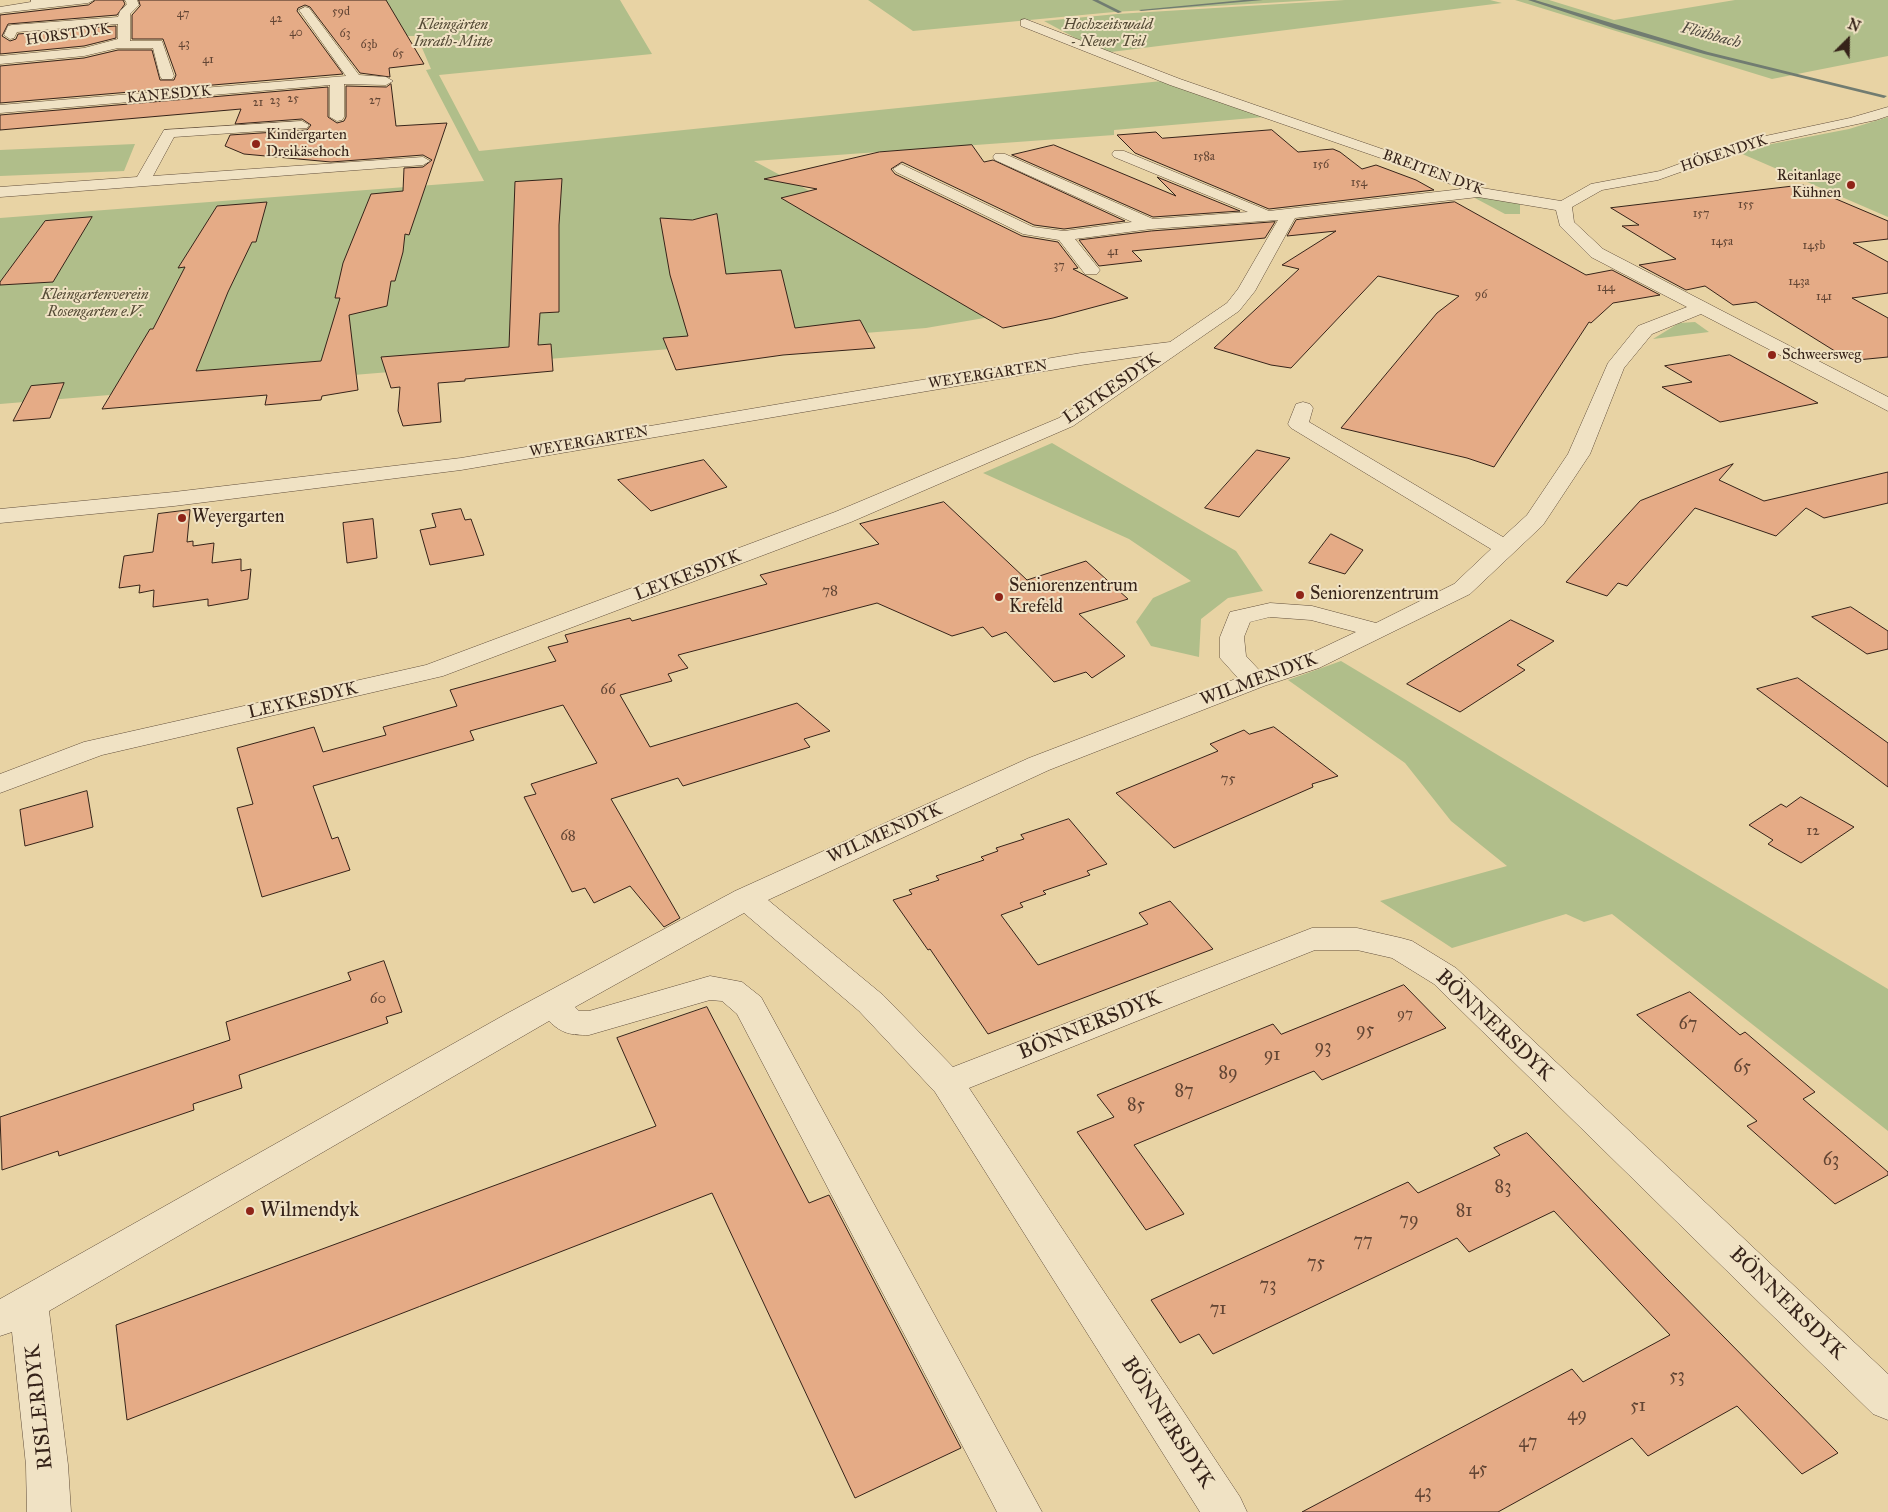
<!DOCTYPE html>
<meta charset="utf-8">
<style>
body{margin:0}
#map{position:relative;width:1888px;height:1512px;overflow:hidden;background:#e8d3a4;font-family:"IM FELL Great Primer",serif}
canvas{display:block}
.north{position:absolute;left:1823px;top:15px;width:50px;height:50px;-webkit-text-stroke:4px #f0e2c4;paint-order:stroke;rotate:23deg;font-size:14px;font-weight:700;line-height:20px;text-align:center;color:#362319}
.north::after{content:'';display:block;margin:auto;width:18px;height:22px;background:#362319;clip-path:polygon(50% 0,100% 100%,50% 72%,0 100%)}
</style>
<div id="map">
<canvas width="1888" height="1512"></canvas>
<div class="north">N</div>
</div>
<script>
const ctx = document.querySelector('canvas').getContext('2d');
ctx.lineJoin = 'round';
function fillPath(path, color) { ctx.fillStyle = color; ctx.fill(path, 'evenodd'); }
function trace(path, color, width, dash) { ctx.strokeStyle = color; ctx.lineWidth = width; ctx.lineCap = dash ? 'butt' : 'round'; ctx.setLineDash(dash || []); ctx.stroke(path); }
function label(font, color, halo, rows, align = 'center') {
  ctx.font = font + ' "IM FELL Great Primer",serif'; ctx.lineWidth = 4; ctx.setLineDash([]); ctx.textBaseline = 'middle'; ctx.strokeStyle = halo; ctx.fillStyle = color; for (const [text, x, y, turn = 0] of rows) {
    ctx.save(); ctx.translate(x, y); ctx.rotate((+turn || 0) * Math.PI / 180); ctx.textAlign = isNaN(turn) ? turn : align; if (halo) ctx.strokeText(text, 0, 0); ctx.fillText(text, 0, 0); ctx.restore();
  }
}
fillPath(new Path2D(`
 M 368,0 L 620,0 L 652,54 L 439,75 L 479,151 L 1162,81 L 1264,117 L 1114,130 L 1114,135 L 754,161 L 1031,310 L 926,328 L 0,404 L 0,218 L 484,181 L 426,70 L 431,69 L 417,36 L 399,36 Z
 M 868,0 L 1317,0 L 1114,12 L 913,31 Z
 M 1345,0 L 1490,0 L 1502,3 L 1103,53 L 1044,21 L 1117,14 Z
 M 1515,0 L 1549,0 L 1614,20 L 1735,0 L 1888,0 L 1888,56 L 1772,79 Z
 M 1888,117 L 1888,217 L 1740,153 L 1756,147 L 1849,129 Z
 M 135,144 L 124,171 L 0,176 L 0,150 Z
 M 1486,196 L 1520,201 L 1520,214 L 1505,214 L 1473,197 Z
 M 1695,322 L 1709,332 L 1653,339 L 1679,323 Z
 M 1052,443 L 1236,551 L 1263,591 L 1228,598 L 1201,619 L 1199,657 L 1151,646 L 1136,622 L 1153,598 L 1191,581 L 1129,539 L 983,473 Z
 M 1341,661 L 1888,989 L 1888,1131 L 1612,914 L 1584,922 L 1566,914 L 1452,948 L 1380,901 L 1507,866 L 1451,821 L 1405,763 L 1288,680 Z`), '#b0be8a');
fillPath(new Path2D(`
 M 1092,0 L 1098,0 L 1122,12 L 1118,13 Z
 M 1244,0 L 1263,0 L 1141,11 L 1139,10 Z
 M 1528,0 L 1535,0 L 1708,52 L 1887,96 L 1884,98 L 1704,54 L 1616,29 Z`), '#717c71');
const building = new Path2D(`
 M 96,0 L 123,0 L 125,4 L 117,15 L 8,24 L 2,36 L 10,41 L 16,39 L 18,34 L 116,26 L 116,38 L 84,46 L 0,54 L 0,15 L 88,5 Z
 M 139,0 L 386,0 L 424,64 L 389,68 L 390,77 L 360,73 L 310,7 L 305,5 L 298,8 L 297,11 L 343,74 L 0,103 L 0,66 L 84,58 L 118,50 L 152,50 L 160,80 L 174,80 L 176,75 L 163,39 L 132,39 L 132,15 L 140,6 Z
 M 391,84 L 396,126 L 447,123 L 409,235 L 405,234 L 403,252 L 395,281 L 391,281 L 387,306 L 349,315 L 358,390 L 322,396 L 321,400 L 265,405 L 267,395 L 102,409 L 150,329 L 153,329 L 185,267 L 178,268 L 217,206 L 267,202 L 256,242 L 252,242 L 228,292 L 196,371 L 321,361 L 340,298 L 335,298 L 343,263 L 371,194 L 403,191 L 404,168 L 423,167 L 432,160 L 423,155 L 331,162 L 244,154 L 225,146 L 230,135 L 307,130 L 311,125 L 302,119 L 235,124 L 241,109 L 0,130 L 0,115 L 328,87 L 328,117 L 337,123 L 344,121 L 346,117 L 346,86 L 386,87 Z
 M 1272,130 L 1298,152 L 1333,149 L 1340,152 L 1362,169 L 1376,165 L 1416,180 L 1434,190 L 1269,209 L 1135,153 L 1117,135 L 1156,132 L 1162,138 Z
 M 972,145 L 984,162 L 993,160 L 1125,221 L 1064,229 L 1034,225 L 902,162 L 891,169 L 895,174 L 1022,236 L 1058,242 L 1078,268 L 1073,269 L 1128,298 L 1053,318 L 1003,328 L 781,198 L 817,189 L 764,179 L 879,152 Z
 M 1054,145 L 1176,196 L 1157,177 L 1240,211 L 1153,217 L 1012,155 Z
 M 562,179 L 559,225 L 559,312 L 540,313 L 538,345 L 551,344 L 553,371 L 465,379 L 465,381 L 438,383 L 441,422 L 403,426 L 398,411 L 400,387 L 391,388 L 381,357 L 509,347 L 515,182 Z
 M 1803,185 L 1888,221 L 1888,239 L 1853,243 L 1888,262 L 1888,293 L 1852,298 L 1888,318 L 1888,357 L 1857,360 L 1843,352 L 1838,353 L 1756,302 L 1733,305 L 1705,286 L 1686,290 L 1639,265 L 1676,259 L 1622,226 L 1639,225 L 1611,208 Z
 M 1455,202 L 1586,275 L 1612,270 L 1660,295 L 1613,303 L 1591,323 L 1589,322 L 1494,467 L 1467,458 L 1341,428 L 1437,313 L 1459,296 L 1378,276 L 1291,368 L 1271,365 L 1214,348 L 1299,269 L 1282,265 L 1336,231 L 1287,236 L 1296,220 Z
 M 717,214 L 726,274 L 781,270 L 795,328 L 860,320 L 875,348 L 783,355 L 676,370 L 663,338 L 688,336 L 670,275 L 660,218 L 692,220 Z
 M 92,217 L 53,282 L 0,285 L 0,282 L 45,221 Z
 M 1275,222 L 1265,238 L 1132,251 L 1142,261 L 1099,266 L 1079,240 L 1151,231 Z
 M 1730,355 L 1818,403 L 1720,422 L 1662,387 L 1692,382 L 1665,366 Z
 M 64,383 L 50,418 L 13,421 L 31,386 Z
 M 1257,450 L 1290,458 L 1239,517 L 1205,508 Z
 M 704,460 L 727,487 L 651,511 L 618,480 Z
 M 1733,464 L 1719,480 L 1764,501 L 1888,472 L 1888,503 L 1824,518 L 1806,508 L 1776,536 L 1695,508 L 1627,586 L 1618,583 L 1607,596 L 1566,582 L 1640,501 Z
 M 944,502 L 1027,580 L 1086,561 L 1128,599 L 1079,614 L 1125,656 L 1092,678 L 1086,672 L 1054,682 L 1006,632 L 992,637 L 983,627 L 952,636 L 877,603 L 678,655 L 688,668 L 668,674 L 672,681 L 620,695 L 650,747 L 797,703 L 830,731 L 804,739 L 810,747 L 712,777 L 683,786 L 678,778 L 611,799 L 680,918 L 664,927 L 630,886 L 594,903 L 585,888 L 572,892 L 524,797 L 536,794 L 531,784 L 597,763 L 563,705 L 470,731 L 474,740 L 313,786 L 332,839 L 338,837 L 350,870 L 262,897 L 237,808 L 253,804 L 237,748 L 314,727 L 323,752 L 386,735 L 383,727 L 457,706 L 450,690 L 556,661 L 548,647 L 568,642 L 565,635 L 630,618 L 632,621 L 767,584 L 760,575 L 879,544 L 860,524 Z
 M 461,509 L 465,520 L 471,519 L 484,555 L 430,565 L 420,530 L 436,527 L 432,514 Z
 M 190,510 L 187,542 L 193,541 L 193,546 L 214,543 L 212,563 L 241,559 L 241,571 L 251,569 L 248,599 L 208,606 L 208,599 L 153,607 L 154,590 L 139,593 L 140,585 L 119,588 L 124,556 L 153,552 L 158,514 Z
 M 373,519 L 377,558 L 347,563 L 343,523 Z
 M 1331,534 L 1363,550 L 1345,574 L 1309,563 Z
 M 1851,607 L 1888,631 L 1888,649 L 1867,654 L 1812,617 Z
 M 1511,620 L 1554,641 L 1517,665 L 1525,670 L 1460,712 L 1407,684 Z
 M 1798,678 L 1888,743 L 1888,787 L 1757,689 Z
 M 1274,727 L 1338,776 L 1312,784 L 1313,787 L 1174,848 L 1116,793 L 1218,751 L 1210,744 L 1244,730 L 1249,734 Z
 M 87,791 L 93,827 L 25,846 L 20,810 Z
 M 1801,797 L 1854,827 L 1801,863 L 1768,844 L 1773,840 L 1749,825 L 1781,804 L 1786,807 Z
 M 1069,819 L 1107,864 L 1087,871 L 1090,875 L 1043,891 L 1046,894 L 1020,903 L 1023,907 L 1001,915 L 1038,965 L 1148,924 L 1139,913 L 1170,901 L 1213,949 L 988,1034 L 930,949 L 928,950 L 893,900 L 912,894 L 909,890 L 939,880 L 936,876 L 984,860 L 981,857 L 998,851 L 996,848 L 1024,839 L 1021,835 Z
 M 384,961 L 402,1012 L 386,1017 L 388,1023 L 239,1075 L 242,1088 L 193,1104 L 194,1110 L 59,1156 L 58,1151 L 2,1170 L 0,1117 L 230,1040 L 226,1022 L 351,980 L 348,973 Z
 M 1404,985 L 1446,1028 L 1322,1080 L 1314,1071 L 1134,1145 L 1184,1214 L 1146,1230 L 1077,1132 L 1114,1117 L 1097,1095 L 1273,1024 L 1281,1034 Z
 M 1690,992 L 1740,1035 L 1745,1032 L 1815,1092 L 1803,1099 L 1888,1172 L 1888,1175 L 1835,1204 L 1747,1126 L 1757,1121 L 1637,1015 Z
 M 707,1007 L 809,1203 L 829,1195 L 961,1448 L 855,1498 L 712,1193 L 127,1420 L 116,1325 L 656,1126 L 617,1038 Z
 M 1527,1133 L 1666,1278 L 1838,1453 L 1802,1474 L 1737,1406 L 1648,1456 L 1632,1438 L 1498,1512 L 1302,1512 L 1572,1369 L 1583,1382 L 1670,1335 L 1554,1211 L 1469,1252 L 1457,1238 L 1213,1354 L 1199,1334 L 1180,1343 L 1151,1300 L 1408,1182 L 1418,1193 L 1500,1155 L 1494,1148 Z`);
fillPath(building, '#e5ab86');
trace(building, '#362319', 1);
const minor = new Path2D(`
 M 31,0 L 94,0 L 88,3 L 0,13 L 0,7 L 31,2 Z
 M 125,0 L 137,0 L 139,5 L 130,14 L 130,41 L 162,41 L 174,76 L 172,79 L 162,79 L 160,76 L 153,48 L 118,48 L 84,56 L 0,64 L 0,56 L 84,48 L 118,39 L 118,24 L 17,32 L 14,38 L 10,39 L 4,35 L 8,26 L 12,25 L 118,17 L 120,11 L 127,4 Z
 M 305,7 L 309,8 L 359,75 L 386,77 L 393,81 L 386,85 L 344,84 L 344,117 L 342,120 L 337,121 L 330,117 L 330,85 L 0,113 L 0,105 L 346,76 L 299,10 Z
 M 1025,19 L 1180,79 L 1434,167 L 1466,179 L 1482,188 L 1561,201 L 1591,184 L 1660,171 L 1742,141 L 1850,118 L 1888,107 L 1888,116 L 1876,120 L 1751,147 L 1658,180 L 1602,190 L 1572,207 L 1574,222 L 1603,249 L 1888,397 L 1888,411 L 1701,314 L 1652,334 L 1624,368 L 1590,454 L 1543,525 L 1470,594 L 1319,668 L 1264,686 L 1049,770 L 768,900 L 883,995 L 953,1067 L 1312,928 L 1357,928 L 1401,938 L 1412,941 L 1456,968 L 1888,1374 L 1888,1420 L 1873,1414 L 1434,984 L 1392,958 L 1357,950 L 1315,950 L 969,1088 L 1240,1497 L 1247,1512 L 1200,1512 L 935,1092 L 859,1011 L 744,913 L 575,1007 L 579,1011 L 589,1011 L 710,976 L 742,982 L 761,997 L 1042,1512 L 997,1512 L 737,1014 L 722,1001 L 710,1000 L 589,1035 C 571,1035 562,1034 549,1021 L 49,1311 L 68,1465 L 71,1512 L 27,1512 L 26,1465 L 12,1332 L 0,1336 L 0,1299 L 506,1014 L 735,891 L 1029,758 L 1238,678 L 1220,658 L 1220,637 L 1230,612 L 1270,603 L 1312,606 L 1376,623 L 1454,584 L 1491,549 L 1291,428 L 1288,424 L 1296,404 L 1303,402 L 1310,404 L 1313,408 L 1309,422 L 1503,537 L 1527,515 L 1568,454 L 1608,363 L 1638,326 L 1687,307 L 1591,257 L 1560,226 L 1556,210 L 1478,197 L 1295,218 L 1255,291 L 1239,311 L 1073,426 L 851,522 L 443,676 L 102,755 L 0,793 L 0,774 L 84,742 L 426,665 L 835,512 L 1059,418 L 1150,355 L 1081,365 L 461,470 L 174,506 L 0,523 L 0,509 L 174,492 L 461,458 L 1081,353 L 1170,342 L 1227,303 L 1238,289 L 1278,220 L 1151,229 L 1075,239 L 1100,270 L 1097,274 L 1085,274 L 1059,240 L 1023,234 L 896,172 L 893,169 L 901,164 L 1033,227 L 1064,231 L 1132,222 L 995,160 L 993,157 L 995,154 L 1005,154 L 1153,219 L 1248,212 L 1114,157 L 1112,154 L 1114,151 L 1124,151 L 1269,211 L 1462,189 L 1424,173 L 1170,85 L 1021,26 L 1021,20 ZM 1270,617 L 1311,620 L 1356,632 L 1301,658 L 1260,671 L 1246,656 L 1244,637 L 1250,622 Z
 M 302,121 L 309,125 L 307,128 L 174,137 L 153,176 L 423,157 L 430,161 L 423,165 L 0,197 L 0,187 L 137,177 L 164,130 Z`);
trace(minor, '#624f3c', 1);
fillPath(minor, '#f0e2c4');
for (const [x, y, r, color] of [
 [256,144,5,"#8f2418"],
 [1851,185,5,"#8f2418"],
 [1772,355,5,"#8f2418"],
 [182,518,5,"#8f2418"],
 [1300,595,5,"#8f2418"],
 [999,597,5,"#8f2418"],
 [250,1211,5,"#8f2418"]
]) { const dot = new Path2D(); dot.arc(x, y, r, 0, 2 * Math.PI); ctx.fillStyle = color; ctx.fill(dot); trace(dot, '#f0e2c4', 2); }
label('12px', '#624534', null, [
 ["59d",341,12],
 ["47",183,14],
 ["42",276,19],
 ["40",296,33],
 ["63",345,34],
 ["43",184,44],
 ["63b",369,45],
 ["65",398,54],
 ["41",208,60],
 ["25",293,99],
 ["23",275,101],
 ["27",375,101],
 ["21",258,103],
 ["158a",1204,157],
 ["156",1321,165],
 ["154",1359,183],
 ["155",1746,205],
 ["157",1701,214],
 ["145a",1722,242],
 ["145b",1814,246],
 ["41",1113,252],
 ["37",1059,266],
 ["143a",1799,282],
 ["144",1606,288],
 ["96",1481,295],
 ["141",1824,297]
]);
label('italic 15px', '#544a35', '#f0e2c4', [
 ["Kleingärten",453,25],
 ["Inrath-Mitte",453,42],
 ["Hochzeitswald",1108,25],
 ["- Neuer Teil",1108,42],
 ["Kleingartenverein",95,295],
 ["Rosengarten e.V.",95,312]
]);
label('15px', '#362319', '#f0e2c4', [
 ["HORSTDYK",68,35,-8],
 ["KANESDYK",169,95,-5],
 ["HÖKENDYK",1724,154,-18],
 ["BREITEN DYK",1433,173,20],
 ["WEYERGARTEN",988,375,-9],
 ["WEYERGARTEN",589,442,-10]
]);
label('15px', '#362319', '#f0e2c4', [
 ["Kindergarten",266,135],
 ["Dreikäsehoch",266,152],
 ["Reitanlage",1841,176,"right"],
 ["Kühnen",1841,193,"right"],
 ["Schweersweg",1782,355]
], 'left');
label('15px', '#624534', null, [
 ["78",830,591],
 ["66",608,690],
 ["75",1228,779],
 ["12",1813,831],
 ["68",568,836],
 ["60",378,999],
 ["97",1405,1014]
]);
label('italic 16px', '#4e483e', '#f0e2c4', [
 ["Flöthbach",1711,36,15]
]);
label('18px', '#362319', '#f0e2c4', [
 ["LEYKESDYK",1112,389,-34],
 ["LEYKESDYK",688,576,-21],
 ["WILMENDYK",1259,680,-20],
 ["LEYKESDYK",303,701,-13],
 ["WILMENDYK",885,834,-24]
]);
label('18px', '#362319', '#f0e2c4', [
 ["Weyergarten",192,518],
 ["Seniorenzentrum",1009,587],
 ["Krefeld",1009,608],
 ["Seniorenzentrum",1310,595]
], 'left');
label('18px', '#624534', null, [
 ["67",1688,1025],
 ["95",1365,1031],
 ["93",1323,1048],
 ["91",1272,1056],
 ["65",1742,1068],
 ["89",1228,1074],
 ["87",1184,1092],
 ["85",1136,1106],
 ["63",1831,1161],
 ["83",1503,1188],
 ["81",1464,1212],
 ["79",1409,1221],
 ["77",1363,1242],
 ["75",1316,1264],
 ["73",1268,1286],
 ["71",1218,1310],
 ["53",1677,1377],
 ["51",1638,1407],
 ["49",1577,1416],
 ["47",1528,1443],
 ["45",1478,1470],
 ["43",1423,1493]
]);
label('21px', '#362319', '#f0e2c4', [
 ["BÖNNERSDYK",1090,1026,-22],
 ["BÖNNERSDYK",1494,1026,43],
 ["BÖNNERSDYK",1787,1304,44],
 ["RISLERDYK",40,1407,-96],
 ["BÖNNERSDYK",1167,1423,57]
]);
label('21px', '#362319', '#f0e2c4', [
 ["Wilmendyk",260,1211]
], 'left');
</script>
